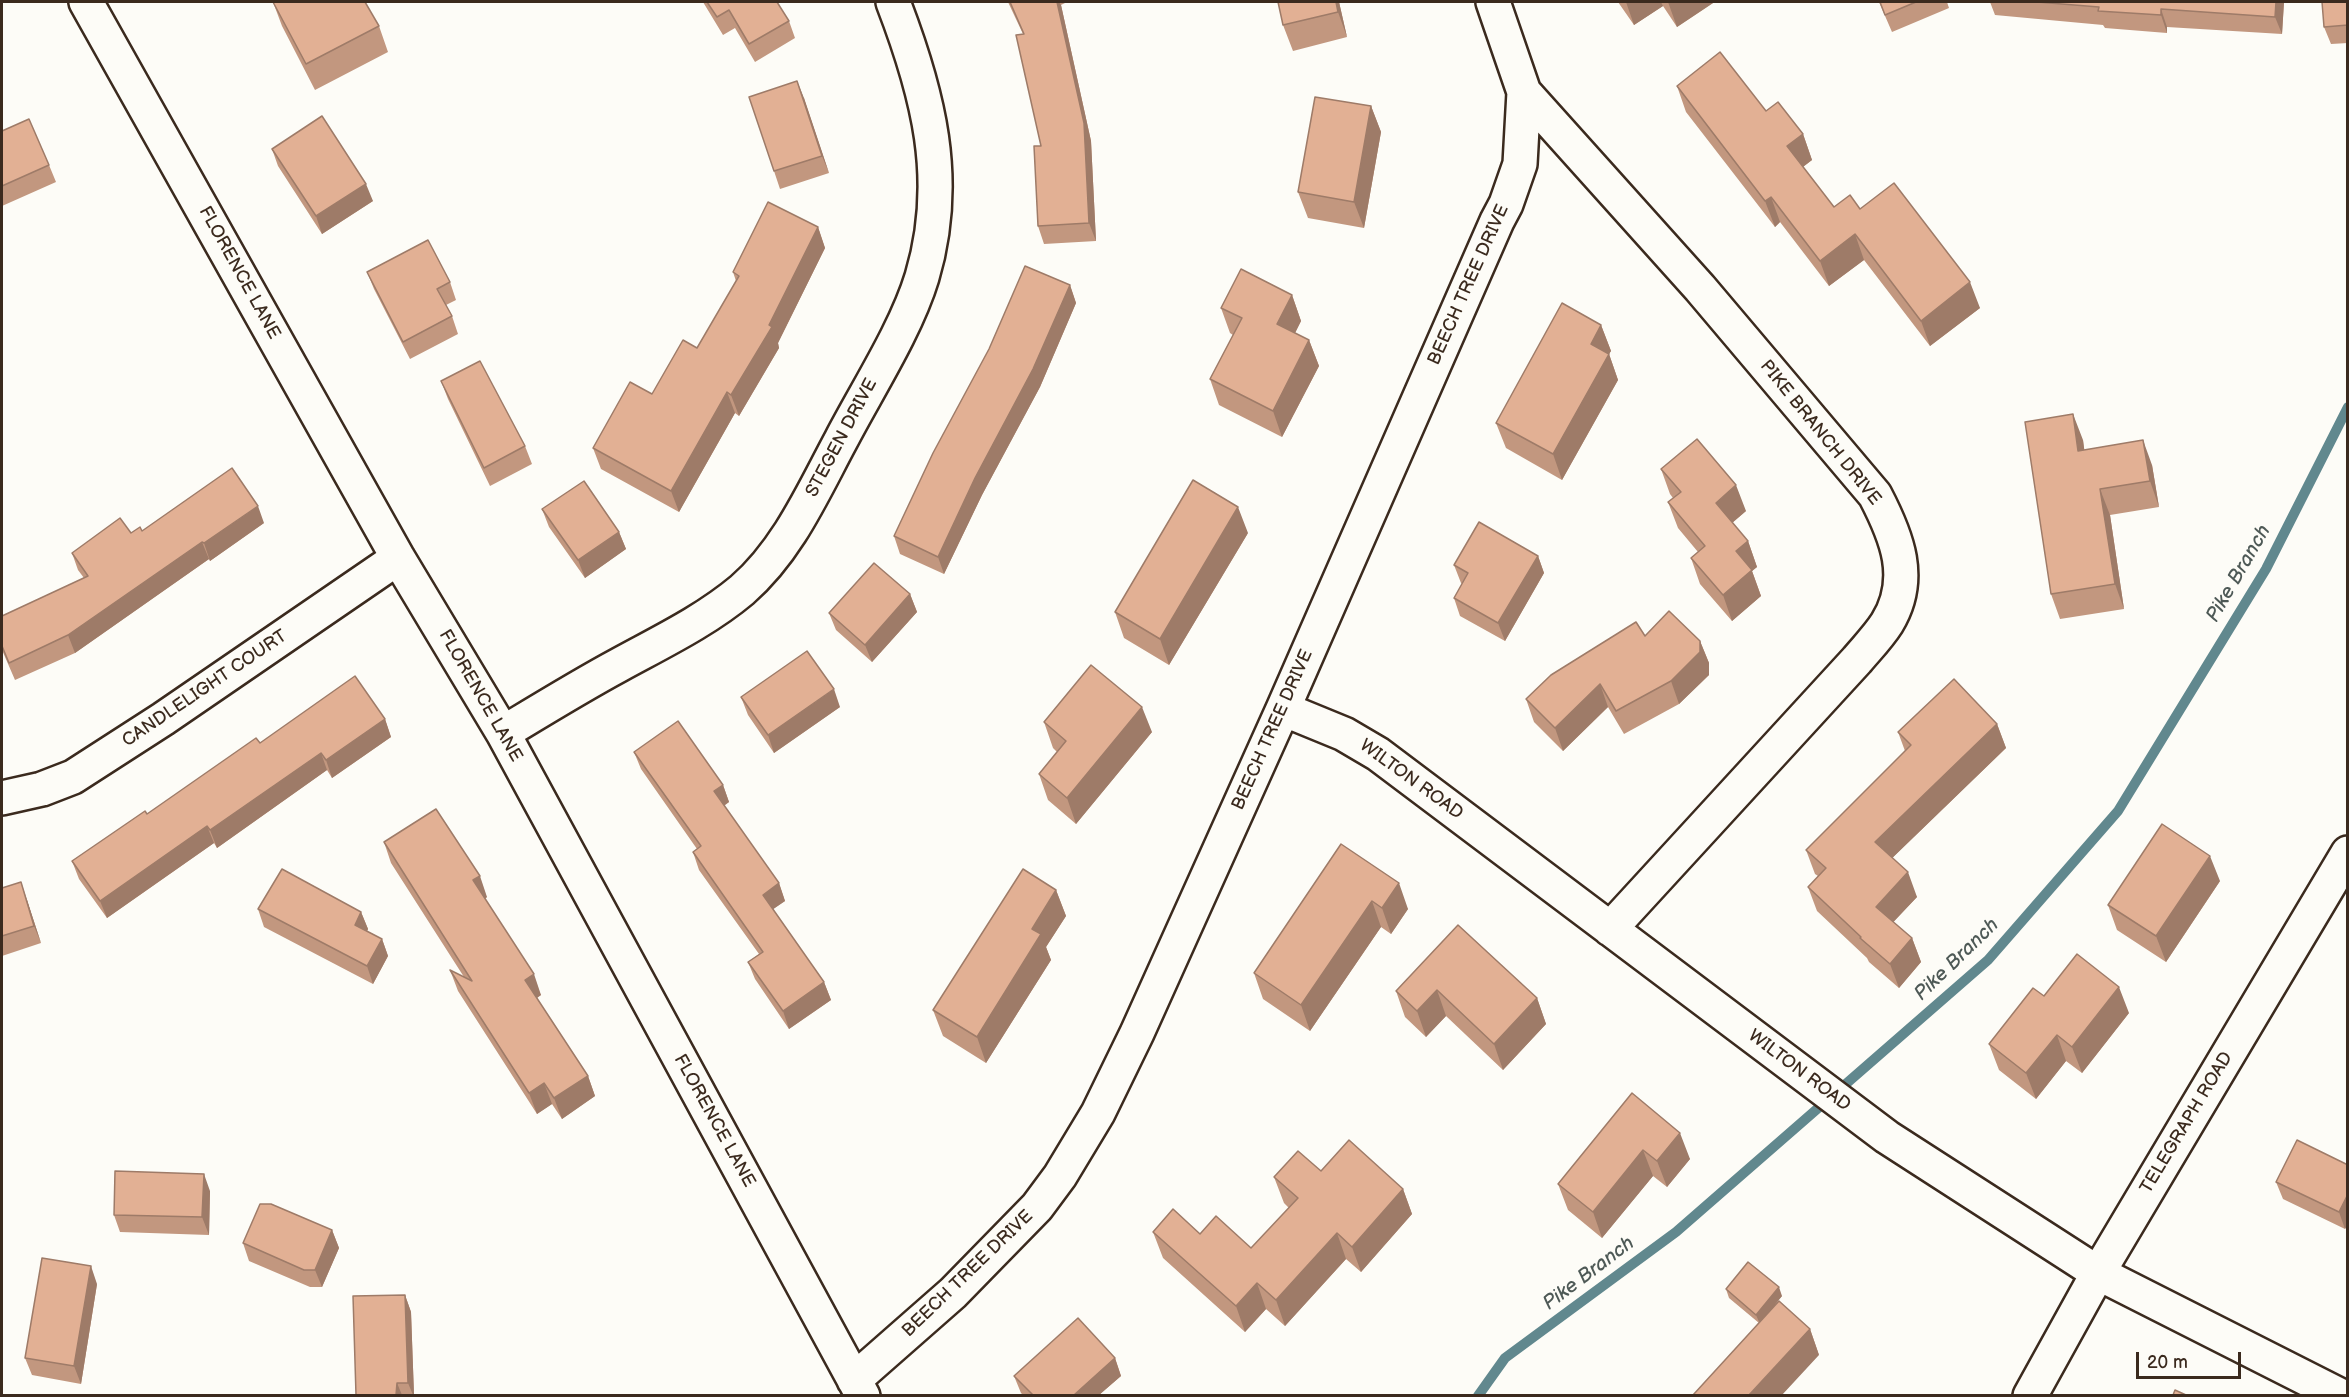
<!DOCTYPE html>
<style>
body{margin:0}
#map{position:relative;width:2349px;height:1397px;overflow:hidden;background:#fdfcf7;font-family:"Balsamiq Sans",sans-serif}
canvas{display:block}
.frame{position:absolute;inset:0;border:3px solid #3b2a1e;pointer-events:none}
.scale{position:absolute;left:2136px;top:1352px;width:105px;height:27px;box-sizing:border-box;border:3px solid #3b2a1e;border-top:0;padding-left:8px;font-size:18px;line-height:21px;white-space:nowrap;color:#3b2a1e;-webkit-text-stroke:4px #fdfcf7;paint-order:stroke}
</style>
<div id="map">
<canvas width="2349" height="1397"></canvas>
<div class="frame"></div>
<div class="scale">20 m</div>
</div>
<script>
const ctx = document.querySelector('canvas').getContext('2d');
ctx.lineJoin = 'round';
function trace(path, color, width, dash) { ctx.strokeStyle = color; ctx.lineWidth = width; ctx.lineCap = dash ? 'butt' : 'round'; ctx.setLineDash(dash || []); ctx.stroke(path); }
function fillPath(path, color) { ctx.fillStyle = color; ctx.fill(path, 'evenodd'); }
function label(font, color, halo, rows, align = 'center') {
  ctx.font = font + ' "Balsamiq Sans",sans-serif'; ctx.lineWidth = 6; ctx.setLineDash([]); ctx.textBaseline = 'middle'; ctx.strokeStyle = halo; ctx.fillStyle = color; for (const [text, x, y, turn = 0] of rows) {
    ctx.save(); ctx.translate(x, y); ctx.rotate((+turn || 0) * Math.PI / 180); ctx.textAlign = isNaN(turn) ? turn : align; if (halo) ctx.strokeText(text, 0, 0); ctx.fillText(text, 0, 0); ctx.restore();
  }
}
trace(new Path2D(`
 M 1478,1396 L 1505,1358 L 1676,1232 L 1988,960 L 2118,811 L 2266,569 L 2348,407`), '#61888e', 10);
const minor = new Path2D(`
 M 86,2 L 398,558 L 503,733 L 863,1396
 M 1524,92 L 1700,288 L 1875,495 C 1897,537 1914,579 1887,623 C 1878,637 1867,648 1857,660 L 1610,929
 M 1283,709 L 1344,734 L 1378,754 L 1887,1137 L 2098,1273 L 2341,1396
 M 503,733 C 541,710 580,686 619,665 C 661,642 705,621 742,590 C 788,550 813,492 841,440 C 867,390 906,330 922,277 C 951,180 928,93 893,2
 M 2,798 L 42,789 L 73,777 L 163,719 L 398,558
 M 854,1380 L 953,1293 L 1037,1207 L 1060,1176 L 1098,1113 L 1137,1033 L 1283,709 L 1497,221 L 1506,204 L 1520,164 L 1524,92 L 1493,2`);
const major = new Path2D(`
 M 2030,1396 L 2098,1273 L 2348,853`);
trace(minor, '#3b2a1e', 38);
trace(major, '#3b2a1e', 38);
trace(minor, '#fdfcf7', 33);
trace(major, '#fdfcf7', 33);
fillPath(new Path2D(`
 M 273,2 L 379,26 L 388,52 L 315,90 L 282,26 Z
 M 703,2 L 777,2 L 789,21 L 795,38 L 755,62 L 735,28 L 723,35 Z
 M 1008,2 L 1065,2 L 1065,3 L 1061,5 L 1091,141 L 1096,241 L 1044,244 L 1038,226 L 1041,146 L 1023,34 Z
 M 1278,2 L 1339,2 L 1347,37 L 1293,51 L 1283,25 Z
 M 1618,2 L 1712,2 L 1713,3 L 1677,27 L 1663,6 L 1634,25 Z
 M 1879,2 L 1947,2 L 1949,8 L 1892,32 Z
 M 1990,2 L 2284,2 L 2282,34 L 2167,27 L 2167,33 L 2105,28 L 2103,25 L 1995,15 Z
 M 2348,2 L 2348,43 L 2331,44 L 2324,27 Z
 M 1677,86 L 1766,111 L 1803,134 L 1812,160 L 1803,167 L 1834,207 L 1860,209 L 1980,308 L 1930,346 L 1864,260 L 1829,286 L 1780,222 L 1775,227 L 1686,112 Z
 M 804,98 L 829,173 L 780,189 L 774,171 Z
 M 1371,106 L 1381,132 L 1364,228 L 1308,218 L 1298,192 Z
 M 2,131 L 49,165 L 56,182 L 2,206 Z
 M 272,149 L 373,201 L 322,234 L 278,166 Z
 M 818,227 L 825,248 L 778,343 L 779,348 L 739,416 L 735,413 L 679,512 L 601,469 L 593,448 L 652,394 L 697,348 L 736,281 L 733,272 Z
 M 367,272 L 450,282 L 456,300 L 446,305 L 452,316 L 458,334 L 410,359 L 374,289 Z
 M 1070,285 L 1076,303 L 1040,387 L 982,495 L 944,574 L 900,554 L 894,536 Z
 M 1292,295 L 1301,321 L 1295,333 L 1309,340 L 1319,366 L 1282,437 L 1219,405 L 1210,379 L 1233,335 L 1230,333 L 1221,308 Z
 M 1601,325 L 1611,351 L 1609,354 L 1618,380 L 1562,480 L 1506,448 L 1496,423 Z
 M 441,381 L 525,446 L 532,464 L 490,486 L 448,399 Z
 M 2083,440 L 2084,450 L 2152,465 L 2159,507 L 2110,515 L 2124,609 L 2060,619 L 2051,594 Z
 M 1661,469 L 1746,511 L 1732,523 L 1748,541 L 1757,567 L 1752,571 L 1761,596 L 1732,621 L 1700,584 L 1691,558 L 1698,552 L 1678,528 L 1668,502 L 1673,498 L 1670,494 Z
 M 542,509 L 619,532 L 626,549 L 585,578 L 549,527 Z
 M 264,523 L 210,561 L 209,559 L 75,653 L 15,680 L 2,650 L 2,616 L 84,578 L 78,570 L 72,553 L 131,533 L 142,531 Z
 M 1248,533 L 1169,665 L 1124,638 L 1115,612 Z
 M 1538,556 L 1544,573 L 1505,641 L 1460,616 L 1454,598 L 1462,584 L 1461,583 L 1454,565 Z
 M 910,594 L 917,612 L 872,662 L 836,630 L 829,613 Z
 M 1645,636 L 1700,641 L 1709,663 L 1709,675 L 1679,704 L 1624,734 L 1608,707 L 1563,751 L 1534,722 L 1526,699 Z
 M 741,697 L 840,707 L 774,753 L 748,715 Z
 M 385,719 L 391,737 L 332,778 L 327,770 L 217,848 L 214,843 L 107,918 L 79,879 L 72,861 L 260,743 Z
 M 1044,722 L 1152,732 L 1076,824 L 1048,800 L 1039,774 L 1057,752 L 1053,748 Z
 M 1997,724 L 2006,748 L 1892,858 L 1917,897 L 1893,922 L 1912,938 L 1921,962 L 1899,988 L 1869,962 L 1867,958 L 1817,911 L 1808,887 L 1818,876 L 1815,874 L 1806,850 L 1905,751 L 1898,732 Z
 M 634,752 L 723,785 L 729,802 L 724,806 L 779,883 L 785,901 L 773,909 L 824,982 L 831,1000 L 789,1029 L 755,979 L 748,962 L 759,954 L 699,870 L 693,852 L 697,849 L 641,769 Z
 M 384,842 L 487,897 L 485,899 L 541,995 L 537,998 L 588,1076 L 595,1096 L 562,1119 L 552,1104 L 537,1114 L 458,991 L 450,970 L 464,977 L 391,863 Z
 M 1341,844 L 1408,909 L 1391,934 L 1381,927 L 1310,1031 L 1263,999 L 1254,973 Z
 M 2220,881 L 2166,962 L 2117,930 L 2108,905 Z
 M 2,888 L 27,900 L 41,943 L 2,956 Z
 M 1056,890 L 1066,916 L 1046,947 L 1051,960 L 986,1063 L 943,1036 L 933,1010 Z
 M 258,909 L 361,912 L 368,929 L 367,931 L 382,939 L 388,956 L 373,984 L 264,927 Z
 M 1458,925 L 1537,998 L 1546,1024 L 1503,1070 L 1446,1016 L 1426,1037 L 1405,1017 L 1396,991 Z
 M 2129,1013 L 2082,1073 L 2066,1061 L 2036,1099 L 1999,1070 L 1989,1044 Z
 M 1632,1093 L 1690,1159 L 1667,1187 L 1653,1176 L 1602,1238 L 1568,1210 L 1558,1184 Z
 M 2348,1165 L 2348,1224 L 2345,1229 L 2283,1199 L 2276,1182 Z
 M 1321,1171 L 1403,1189 L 1412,1214 L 1361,1272 L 1346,1259 L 1285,1326 L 1266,1309 L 1245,1332 L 1163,1258 L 1153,1232 L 1200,1234 L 1251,1248 L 1289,1208 L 1284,1203 L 1274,1177 Z
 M 210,1191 L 209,1235 L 120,1232 L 114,1215 Z
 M 332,1230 L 339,1248 L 322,1287 L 310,1287 L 249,1261 L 243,1243 Z
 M 97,1284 L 81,1384 L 32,1375 L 25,1358 Z
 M 1726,1289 L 1782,1296 L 1774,1305 L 1810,1329 L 1819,1355 L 1759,1323 L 1729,1298 Z
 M 405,1295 L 411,1312 L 414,1395 L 356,1395 Z
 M 1115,1358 L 1121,1376 L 1099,1395 L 1023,1395 L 1021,1393 L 1014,1376 Z`), '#c2977f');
fillPath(new Path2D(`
 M 1057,2 L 1059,2 L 1061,5 L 1091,141 L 1096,241 L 1089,223 Z
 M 1336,2 L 1339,2 L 1347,37 L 1338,12 Z
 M 1626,2 L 1661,2 L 1663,6 L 1634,25 Z
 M 1668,2 L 1712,2 L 1713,3 L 1677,27 Z
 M 2276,2 L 2284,2 L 2282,34 L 2275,17 Z
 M 2161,9 L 2167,27 L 2167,33 L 2161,15 Z
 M 797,81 L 804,98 L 829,173 L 822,156 Z
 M 1371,106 L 1381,132 L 1364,228 L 1354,202 Z
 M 1803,134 L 1812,160 L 1796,172 L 1787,146 Z
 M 366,184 L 373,201 L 322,234 L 316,216 Z
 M 1771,197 L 1780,222 L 1775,227 L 1765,201 Z
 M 818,227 L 825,248 L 778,343 L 779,348 L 739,416 L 731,395 L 769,325 Z
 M 1855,234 L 1864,260 L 1829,286 L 1820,261 Z
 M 1970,282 L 1980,308 L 1930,346 L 1921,321 Z
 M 1070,285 L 1076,303 L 1040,387 L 982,495 L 944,574 L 938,557 L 975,478 Z
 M 1292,295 L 1301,321 L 1287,349 L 1277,324 Z
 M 1601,325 L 1611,351 L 1609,354 L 1618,380 L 1562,480 L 1553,454 L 1591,344 Z
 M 1309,340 L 1319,366 L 1282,437 L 1273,411 Z
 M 727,392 L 735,413 L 679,512 L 671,491 Z
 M 2073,414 L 2083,440 L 2088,477 L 2078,451 Z
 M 2143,440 L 2152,465 L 2159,507 L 2150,481 Z
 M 1736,485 L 1746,511 L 1725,529 L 1716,503 Z
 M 2100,489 L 2110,515 L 2124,609 L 2115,584 Z
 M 258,506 L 264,523 L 210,561 L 204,543 Z
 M 1238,507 L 1248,533 L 1169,665 L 1160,639 Z
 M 619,532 L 626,549 L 585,578 L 578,560 Z
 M 1748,541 L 1757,567 L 1752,571 L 1761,596 L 1732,621 L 1723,595 L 1736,551 Z
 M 202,542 L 209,559 L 75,653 L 68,635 Z
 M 1538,556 L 1544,573 L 1505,641 L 1498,623 Z
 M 910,594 L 917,612 L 872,662 L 865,645 Z
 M 1700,641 L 1709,663 L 1709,675 L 1679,704 L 1671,681 Z
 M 1600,684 L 1608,707 L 1563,751 L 1555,728 Z
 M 834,689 L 840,707 L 774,753 L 768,735 Z
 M 1142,707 L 1152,732 L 1076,824 L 1067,798 Z
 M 385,719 L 391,737 L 332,778 L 326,760 Z
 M 1997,724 L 2006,748 L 1884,866 L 1875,842 Z
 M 321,753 L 327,770 L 217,848 L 210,830 Z
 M 723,785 L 729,802 L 720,808 L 714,791 Z
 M 207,826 L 214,843 L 107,918 L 100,901 Z
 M 2210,856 L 2220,881 L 2166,962 L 2156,936 Z
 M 1908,872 L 1917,897 L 1885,931 L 1876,907 Z
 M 480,876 L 487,897 L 481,901 L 473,880 Z
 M 21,882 L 27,900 L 41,943 L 34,926 Z
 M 779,883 L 785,901 L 769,912 L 763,895 Z
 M 1399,883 L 1408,909 L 1391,934 L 1382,908 Z
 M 1056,890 L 1066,916 L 1046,947 L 1051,960 L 986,1063 L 977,1037 L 1032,929 Z
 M 1372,901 L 1381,927 L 1310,1031 L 1301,1005 Z
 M 361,912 L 368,929 L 361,943 L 355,925 Z
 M 1912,938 L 1921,962 L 1899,988 L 1890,964 Z
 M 382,939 L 388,956 L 373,984 L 367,966 Z
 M 534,974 L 541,995 L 532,1001 L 525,980 Z
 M 824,982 L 831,1000 L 789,1029 L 783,1011 Z
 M 2119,987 L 2129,1013 L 2082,1073 L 2072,1047 Z
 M 1437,990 L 1446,1016 L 1426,1037 L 1417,1011 Z
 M 1537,998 L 1546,1024 L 1503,1070 L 1494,1044 Z
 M 2057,1035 L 2066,1061 L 2036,1099 L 2026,1073 Z
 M 588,1076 L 595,1096 L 562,1119 L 554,1098 Z
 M 544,1083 L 552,1104 L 537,1114 L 529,1093 Z
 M 1680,1133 L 1690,1159 L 1667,1187 L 1657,1161 Z
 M 1643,1150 L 1653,1176 L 1602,1238 L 1593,1212 Z
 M 204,1174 L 210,1191 L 209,1235 L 202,1217 Z
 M 1403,1189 L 1412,1214 L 1361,1272 L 1352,1247 Z
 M 2348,1194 L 2348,1224 L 2345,1229 L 2339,1212 Z
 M 332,1230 L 339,1248 L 322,1287 L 315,1270 Z
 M 1337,1233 L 1346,1259 L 1285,1326 L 1276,1300 Z
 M 91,1266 L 97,1284 L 81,1384 L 74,1366 Z
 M 1257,1283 L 1266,1309 L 1245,1332 L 1236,1306 Z
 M 1779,1287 L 1782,1296 L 1760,1324 L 1756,1315 Z
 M 405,1295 L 411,1312 L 414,1395 L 413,1395 L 408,1383 Z
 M 1810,1329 L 1819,1355 L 1782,1395 L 1749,1395 Z
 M 1115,1358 L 1121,1376 L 1099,1395 L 1074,1395 Z
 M 397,1383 L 402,1395 L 396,1395 Z`), '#9e7b68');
const building = new Path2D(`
 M 273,2 L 365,2 L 379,26 L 306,64 Z
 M 707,2 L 777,2 L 789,21 L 749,44 L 729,10 L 717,17 Z
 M 1010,2 L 1057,2 L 1084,123 L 1089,223 L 1038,226 L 1034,146 L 1041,146 L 1016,35 L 1024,34 Z
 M 1278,2 L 1336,2 L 1338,12 L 1283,25 Z
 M 1880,2 L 1916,2 L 1885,15 Z
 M 2037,2 L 2276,2 L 2275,17 L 2161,9 L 2161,15 L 2098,11 L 2099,7 Z
 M 2322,2 L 2348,2 L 2348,25 L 2324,27 Z
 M 1720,52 L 1766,111 L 1778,102 L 1803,134 L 1787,146 L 1834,207 L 1850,195 L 1860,209 L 1894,183 L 1970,282 L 1921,321 L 1855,234 L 1820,261 L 1771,197 L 1765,201 L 1677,86 Z
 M 797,81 L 822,156 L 774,171 L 749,97 Z
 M 1315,97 L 1371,106 L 1354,202 L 1298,192 Z
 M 322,116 L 366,184 L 316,216 L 272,149 Z
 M 29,119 L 49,165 L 2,186 L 2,131 Z
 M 768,202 L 818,227 L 769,325 L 772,327 L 731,395 L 727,392 L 671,491 L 593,448 L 630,382 L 652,394 L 683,340 L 697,348 L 739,276 L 733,272 Z
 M 428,240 L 450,282 L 437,289 L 452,316 L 403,342 L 367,272 Z
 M 1025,266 L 1070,285 L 1033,369 L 975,478 L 938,557 L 894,536 L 933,453 L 989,349 Z
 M 1241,269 L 1292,295 L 1277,324 L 1309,340 L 1273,411 L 1210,379 L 1242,318 L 1221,308 Z
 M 1562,303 L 1601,325 L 1591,344 L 1609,354 L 1553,454 L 1496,423 Z
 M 480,361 L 525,446 L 484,468 L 441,381 Z
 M 2073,414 L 2078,451 L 2143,440 L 2150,481 L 2100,489 L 2115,584 L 2051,594 L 2025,422 Z
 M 1697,439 L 1736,485 L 1716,503 L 1748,541 L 1736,551 L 1752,570 L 1723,595 L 1691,558 L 1705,546 L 1668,502 L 1681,492 L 1661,469 Z
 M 232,468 L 258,506 L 204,543 L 202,542 L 68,635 L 9,663 L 2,646 L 2,616 L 88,576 L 72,553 L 120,518 L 131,533 L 140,527 L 142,531 Z
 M 1193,480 L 1238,507 L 1160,639 L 1115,612 Z
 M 584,481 L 619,532 L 578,560 L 542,509 Z
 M 1479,522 L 1538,556 L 1498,623 L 1454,598 L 1468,573 L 1454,565 Z
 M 874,563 L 910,594 L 865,645 L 829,613 Z
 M 1669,611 L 1700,641 L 1700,652 L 1671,681 L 1616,711 L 1600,684 L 1555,728 L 1526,699 L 1551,675 L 1636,622 L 1645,636 Z
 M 807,651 L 834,689 L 768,735 L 741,697 Z
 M 1091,665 L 1142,707 L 1067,798 L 1039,774 L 1066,741 L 1044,722 Z
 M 355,676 L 385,719 L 326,760 L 321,753 L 210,830 L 207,826 L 100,901 L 72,861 L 145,811 L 147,814 L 256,738 L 260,743 Z
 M 1954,679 L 1997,724 L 1875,842 L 1908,872 L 1876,907 L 1912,938 L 1890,964 L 1860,938 L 1861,937 L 1808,887 L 1826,868 L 1806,850 L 1911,745 L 1898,732 Z
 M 678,721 L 723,785 L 714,791 L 779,883 L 763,895 L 824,982 L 783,1011 L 748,962 L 763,952 L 693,852 L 701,846 L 634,752 Z
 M 436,809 L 480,876 L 473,880 L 534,974 L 525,980 L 588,1076 L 554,1098 L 544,1083 L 529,1093 L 450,970 L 472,981 L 384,842 Z
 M 2162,824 L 2210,856 L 2156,936 L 2108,905 Z
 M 1341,844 L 1399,883 L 1382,908 L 1372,901 L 1301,1005 L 1254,973 Z
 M 282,869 L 361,912 L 355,925 L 382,939 L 367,966 L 258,909 Z
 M 1023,869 L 1056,890 L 1032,929 L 1041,934 L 977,1037 L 933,1010 Z
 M 21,882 L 34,926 L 2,936 L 2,888 Z
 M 1458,925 L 1537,998 L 1494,1044 L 1437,990 L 1417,1011 L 1396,991 Z
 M 2077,954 L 2119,987 L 2072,1047 L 2057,1035 L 2026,1073 L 1989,1044 L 2033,988 L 2044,996 Z
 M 1632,1093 L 1680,1133 L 1657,1161 L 1643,1150 L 1593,1212 L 1558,1184 Z
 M 1349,1140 L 1403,1189 L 1352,1247 L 1337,1233 L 1276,1300 L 1257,1283 L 1236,1306 L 1153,1232 L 1173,1209 L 1200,1234 L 1216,1216 L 1251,1248 L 1298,1198 L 1274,1177 L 1298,1151 L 1321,1171 Z
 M 2297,1140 L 2348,1165 L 2348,1194 L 2339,1212 L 2276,1182 Z
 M 115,1171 L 204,1174 L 202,1217 L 114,1215 Z
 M 260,1204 L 271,1204 L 332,1230 L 315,1270 L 304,1270 L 243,1243 Z
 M 42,1258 L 91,1266 L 74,1366 L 25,1358 Z
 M 1748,1262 L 1779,1287 L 1756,1315 L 1726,1289 Z
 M 405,1295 L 408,1383 L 397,1383 L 396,1395 L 356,1395 L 353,1296 Z
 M 1779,1301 L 1810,1329 L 1749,1395 L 1693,1395 Z
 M 1078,1318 L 1115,1358 L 1074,1395 L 1033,1395 L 1014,1376 Z
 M 2175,1390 L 2186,1395 L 2173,1395 Z`);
fillPath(building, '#e2b094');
trace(building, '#9e7b68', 1.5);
label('18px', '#3b2a1e', '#fdfcf7', [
 ["FLORENCE LANE",239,273,61],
 ["BEECH TREE DRIVE",1469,285,-66],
 ["PIKE BRANCH DRIVE",1820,433,51],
 ["STEGEN DRIVE",842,438,-62],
 ["CANDLELIGHT COURT",205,689,-34],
 ["FLORENCE LANE",480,696,60],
 ["BEECH TREE DRIVE",1273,730,-66],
 ["WILTON ROAD",1411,780,36],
 ["WILTON ROAD",1799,1071,37],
 ["FLORENCE LANE",714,1121,61],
 ["TELEGRAPH ROAD",2187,1123,-59],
 ["BEECH TREE DRIVE",968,1274,-44]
]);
label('italic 20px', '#4e5956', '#fdfcf7', [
 ["Pike Branch",2239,574,-60],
 ["Pike Branch",1957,960,-44],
 ["Pike Branch",1589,1274,-37]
]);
</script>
